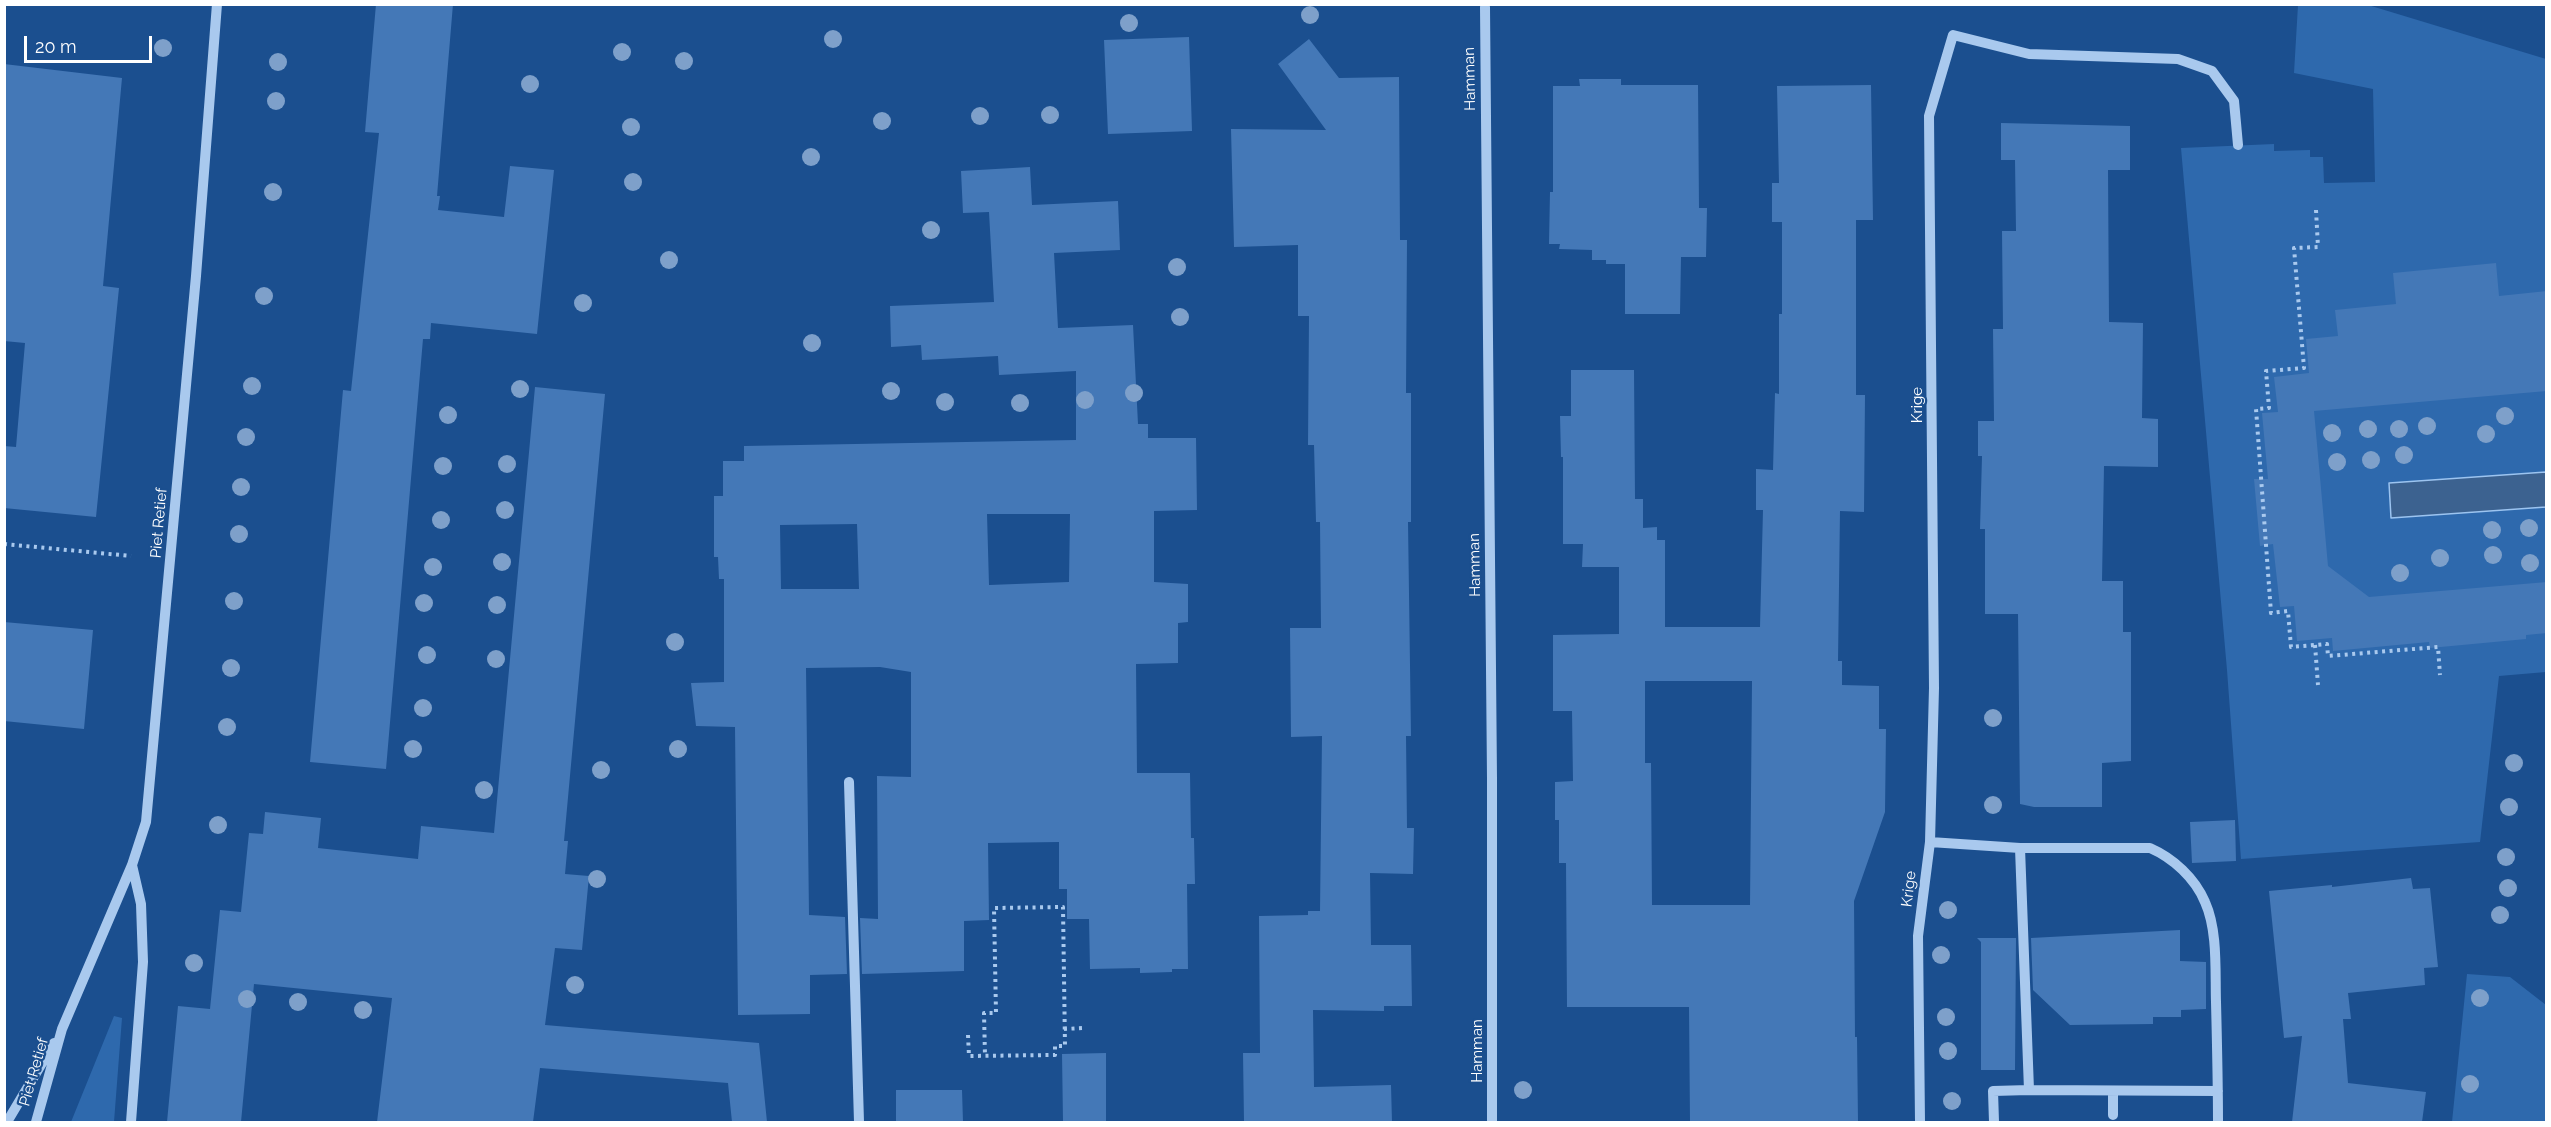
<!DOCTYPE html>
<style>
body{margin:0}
#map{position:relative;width:2551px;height:1127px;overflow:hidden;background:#1b4f8f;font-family:Raleway,sans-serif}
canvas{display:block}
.frame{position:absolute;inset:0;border:6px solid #fff;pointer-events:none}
.scale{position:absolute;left:24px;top:36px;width:128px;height:27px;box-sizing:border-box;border:3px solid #fff;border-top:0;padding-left:8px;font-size:18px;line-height:21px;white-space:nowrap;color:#fff;-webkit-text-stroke:4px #1b4f8f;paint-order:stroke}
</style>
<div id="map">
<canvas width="2551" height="1127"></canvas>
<div class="frame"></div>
<div class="scale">20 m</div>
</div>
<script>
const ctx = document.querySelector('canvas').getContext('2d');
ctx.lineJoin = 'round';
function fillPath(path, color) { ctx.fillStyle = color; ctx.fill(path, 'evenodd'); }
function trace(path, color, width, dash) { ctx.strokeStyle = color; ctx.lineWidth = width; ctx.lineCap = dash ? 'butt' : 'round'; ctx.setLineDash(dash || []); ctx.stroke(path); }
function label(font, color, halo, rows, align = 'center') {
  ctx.font = font + ' Raleway,sans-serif'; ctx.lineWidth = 4.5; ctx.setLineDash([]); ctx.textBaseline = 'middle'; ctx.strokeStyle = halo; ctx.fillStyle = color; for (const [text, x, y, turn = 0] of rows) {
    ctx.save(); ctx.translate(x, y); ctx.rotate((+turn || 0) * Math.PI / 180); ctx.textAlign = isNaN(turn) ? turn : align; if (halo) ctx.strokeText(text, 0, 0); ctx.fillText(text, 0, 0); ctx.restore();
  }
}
fillPath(new Path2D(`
 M 2298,5 L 2368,5 L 2546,59 L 2546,672 L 2499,676 L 2480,842 L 2241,859 L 2227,670 L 2181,148 L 2274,144 L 2274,151 L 2310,150 L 2310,157 L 2323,157 L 2324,183 L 2375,182 L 2373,89 L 2294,73 Z
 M 2467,974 L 2510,977 L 2546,1005 L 2546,1122 L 2452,1122 Z
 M 114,1016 L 122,1018 L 114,1122 L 71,1122 Z`), '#2e69ad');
const water = new Path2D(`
 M 2546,472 L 2546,507 L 2391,518 L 2389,483 Z`);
fillPath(water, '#3c6290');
trace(water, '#9cc4f0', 1.5);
fillPath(new Path2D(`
 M 376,4 L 453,4 L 437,196 L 440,196 L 438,210 L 504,217 L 510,166 L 554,170 L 537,334 L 431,323 L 430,339 L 423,339 L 386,769 L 310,762 L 343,390 L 351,391 L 379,133 L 365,132 Z
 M 1189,37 L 1192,131 L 1108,134 L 1104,40 Z
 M 1309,39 L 1339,78 L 1399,77 L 1400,240 L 1407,240 L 1406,393 L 1411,393 L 1411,522 L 1408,522 L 1411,736 L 1406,736 L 1407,828 L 1414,828 L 1413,874 L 1370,873 L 1371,945 L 1411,945 L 1412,1006 L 1384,1006 L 1384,1011 L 1313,1010 L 1314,1087 L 1391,1085 L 1392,1122 L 1244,1122 L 1243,1053 L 1260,1053 L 1259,916 L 1308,915 L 1308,911 L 1320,911 L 1322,736 L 1291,737 L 1290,628 L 1321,628 L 1320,522 L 1316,522 L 1314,445 L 1308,445 L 1309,316 L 1298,316 L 1298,245 L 1234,247 L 1231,129 L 1326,130 L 1278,64 Z
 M 4,64 L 122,78 L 103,286 L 119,288 L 96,517 L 4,508 L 4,446 L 16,447 L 25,343 L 4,341 Z
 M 1579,79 L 1621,79 L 1621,85 L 1698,85 L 1699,208 L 1707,208 L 1706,257 L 1681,257 L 1680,314 L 1625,314 L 1625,264 L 1606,264 L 1606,260 L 1592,260 L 1592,250 L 1559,249 L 1560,244 L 1549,244 L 1550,192 L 1553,192 L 1553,86 L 1580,86 Z
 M 1871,85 L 1873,220 L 1856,220 L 1856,395 L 1865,395 L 1864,512 L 1840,511 L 1838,661 L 1842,661 L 1842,685 L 1879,686 L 1879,729 L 1886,729 L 1885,812 L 1854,901 L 1855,1037 L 1857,1037 L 1858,1122 L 1690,1122 L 1689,1007 L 1567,1007 L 1566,863 L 1559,863 L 1559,820 L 1555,820 L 1555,782 L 1573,781 L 1572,711 L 1553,711 L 1553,635 L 1619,634 L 1619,567 L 1582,567 L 1583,544 L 1563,544 L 1563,457 L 1561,457 L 1560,416 L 1571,416 L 1571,370 L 1634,370 L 1635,499 L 1643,499 L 1643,528 L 1657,527 L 1657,540 L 1665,540 L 1665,627 L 1760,627 L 1763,510 L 1756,510 L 1756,469 L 1773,470 L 1775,393 L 1779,394 L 1779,314 L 1782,314 L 1782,222 L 1772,222 L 1772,183 L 1779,183 L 1777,86 ZM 1645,681 L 1752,681 L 1750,905 L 1652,905 L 1651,763 L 1645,763 Z
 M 2001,123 L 2130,126 L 2130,170 L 2108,170 L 2109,322 L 2143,323 L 2142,418 L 2158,419 L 2158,467 L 2104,466 L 2102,581 L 2123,581 L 2123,632 L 2131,632 L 2131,761 L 2102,763 L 2102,807 L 2034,807 L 2020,804 L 2018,614 L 1985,614 L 1985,529 L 1980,529 L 1982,456 L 1978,456 L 1978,421 L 1994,421 L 1993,329 L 2003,329 L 2002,231 L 2016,231 L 2015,160 L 2001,160 Z
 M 1030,167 L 1032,205 L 1118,201 L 1120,250 L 1054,253 L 1058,328 L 1133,325 L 1138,424 L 1148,424 L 1148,438 L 1196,438 L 1197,510 L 1154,511 L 1154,582 L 1188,584 L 1188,622 L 1178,623 L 1178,663 L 1136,664 L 1137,773 L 1190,773 L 1191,838 L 1194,838 L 1195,884 L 1187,884 L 1188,969 L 1172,969 L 1172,972 L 1140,973 L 1140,968 L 1090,969 L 1089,919 L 1067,919 L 1067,889 L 1059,889 L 1059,842 L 988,843 L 989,920 L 964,921 L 964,971 L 862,974 L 860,918 L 878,919 L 877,776 L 911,777 L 911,672 L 880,667 L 806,668 L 809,915 L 845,917 L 847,974 L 810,975 L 810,1014 L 738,1015 L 735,727 L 696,726 L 691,683 L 724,682 L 724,579 L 719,579 L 718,557 L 714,557 L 714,496 L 723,496 L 723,461 L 744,461 L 744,446 L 1076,440 L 1076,371 L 999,375 L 998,356 L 922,360 L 921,345 L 891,347 L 890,306 L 994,302 L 989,212 L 963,213 L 961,171 ZM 987,514 L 1070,514 L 1069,582 L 989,585 ZM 857,524 L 859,589 L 781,589 L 780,525 Z
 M 2496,263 L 2499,296 L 2547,291 L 2547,391 L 2314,411 L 2328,566 L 2369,597 L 2547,582 L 2547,633 L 2526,635 L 2526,639 L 2430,648 L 2429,642 L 2333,651 L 2332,638 L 2297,641 L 2294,606 L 2280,607 L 2273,544 L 2260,546 L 2254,479 L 2268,479 L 2262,413 L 2278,412 L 2274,377 L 2309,373 L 2306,339 L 2338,336 L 2335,310 L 2396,304 L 2393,273 Z
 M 535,387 L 605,394 L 564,841 L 568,841 L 565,874 L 589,876 L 582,950 L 555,948 L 545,1025 L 759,1043 L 767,1122 L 732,1122 L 728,1083 L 540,1068 L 533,1122 L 377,1122 L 392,998 L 254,984 L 241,1122 L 167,1122 L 178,1006 L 210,1009 L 220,910 L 241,912 L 249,833 L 263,834 L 265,812 L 321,818 L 318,848 L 418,859 L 421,826 L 494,833 Z
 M 4,622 L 93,630 L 84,729 L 4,721 Z
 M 2235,820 L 2236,861 L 2192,863 L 2190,822 Z
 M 2411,878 L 2413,889 L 2430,888 L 2438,967 L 2424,968 L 2425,985 L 2348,993 L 2351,1019 L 2343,1019 L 2348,1083 L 2426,1092 L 2422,1122 L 2292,1122 L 2302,1036 L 2284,1038 L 2269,891 L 2332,885 L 2332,887 Z
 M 2180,930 L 2180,961 L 2206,962 L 2206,1009 L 2181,1010 L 2181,1017 L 2153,1017 L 2153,1024 L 2070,1025 L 2033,990 L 2031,938 Z
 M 1977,938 L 2016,938 L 2015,1070 L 1981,1070 L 1981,942 Z
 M 1106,1053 L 1106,1122 L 1063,1122 L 1062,1054 Z
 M 896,1090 L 962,1090 L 963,1122 L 896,1122 Z`), '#4478b7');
trace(new Path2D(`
 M 2316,210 L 2318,247 L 2294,248 L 2304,368 L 2266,371 L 2269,408 L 2256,409 L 2271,613 L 2288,611 L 2291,647 L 2327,644 L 2328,656 L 2438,647 L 2440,675
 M 4,544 L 131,556
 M 2315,645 L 2318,685
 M 1064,1029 L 1084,1028
 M 968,1035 L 969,1056 L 1055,1055 L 1055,1046 L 1065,1046 L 1063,907 L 994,908 L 996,1013 L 984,1013 L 985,1056`), '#a9c9ee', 4, [3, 4.5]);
trace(new Path2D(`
 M 1485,7 L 1492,779 L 1492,1122
 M 849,782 L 859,1122
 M 1930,842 L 2020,848 L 2150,848 C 2173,858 2195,878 2205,902 C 2218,931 2215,971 2216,1002 C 2217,1042 2218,1082 2218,1122
 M 2020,848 L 2029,1090 L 2218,1091
 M 2113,1091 L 2113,1115
 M 7,1122 L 54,1043
 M 36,1122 L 62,1029 L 132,865 L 146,822 L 196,276 L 217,4
 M 131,1122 L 143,962 L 141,904 L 132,865
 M 1920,1122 L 1918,936 L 1930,842 L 1934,688 L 1929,116 L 1953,35 L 2029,54 L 2178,59 L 2212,71 L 2234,101 L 2238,145
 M 1994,1122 L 1993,1091 L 2029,1090`), '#a9c9ee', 10);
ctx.fillStyle = '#7ea0ca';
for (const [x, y] of [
 [1310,15],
 [1129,23],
 [833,39],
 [163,48],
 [622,52],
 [684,61],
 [278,62],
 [530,84],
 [276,101],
 [1050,115],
 [980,116],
 [882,121],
 [631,127],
 [811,157],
 [633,182],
 [273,192],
 [931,230],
 [669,260],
 [1177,267],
 [264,296],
 [583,303],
 [1180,317],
 [812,343],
 [252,386],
 [520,389],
 [891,391],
 [1134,393],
 [1085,400],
 [945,402],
 [1020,403],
 [448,415],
 [2505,416],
 [2427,426],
 [2368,429],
 [2399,429],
 [2332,433],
 [2486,434],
 [246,437],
 [2404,455],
 [2371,460],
 [2337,462],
 [507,464],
 [443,466],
 [241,487],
 [505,510],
 [441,520],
 [2529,528],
 [2492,530],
 [239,534],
 [2493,555],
 [2440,558],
 [502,562],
 [2530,563],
 [433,567],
 [2400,573],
 [234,601],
 [424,603],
 [497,605],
 [675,642],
 [427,655],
 [496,659],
 [231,668],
 [423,708],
 [1993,718],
 [227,727],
 [413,749],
 [678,749],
 [2514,763],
 [601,770],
 [484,790],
 [1993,805],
 [2509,807],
 [218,825],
 [2506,857],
 [597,879],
 [2508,888],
 [1948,910],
 [2500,915],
 [1941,955],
 [194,963],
 [575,985],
 [2480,998],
 [247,999],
 [298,1002],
 [363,1010],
 [1946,1017],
 [1948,1051],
 [2470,1084],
 [1523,1090],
 [1952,1101]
]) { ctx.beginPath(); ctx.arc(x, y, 9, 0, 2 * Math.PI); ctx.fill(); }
label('15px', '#fff', '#1b4f8f', [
 ["Hamman",1470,79,-91],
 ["Krige",1917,405,-90],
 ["Piet Retief",159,523,-85],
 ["Hamman",1475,565,-91],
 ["Krige",1909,889,-83],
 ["Hamman",1477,1051,-90],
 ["Piet Retief",34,1072,-74]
]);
</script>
